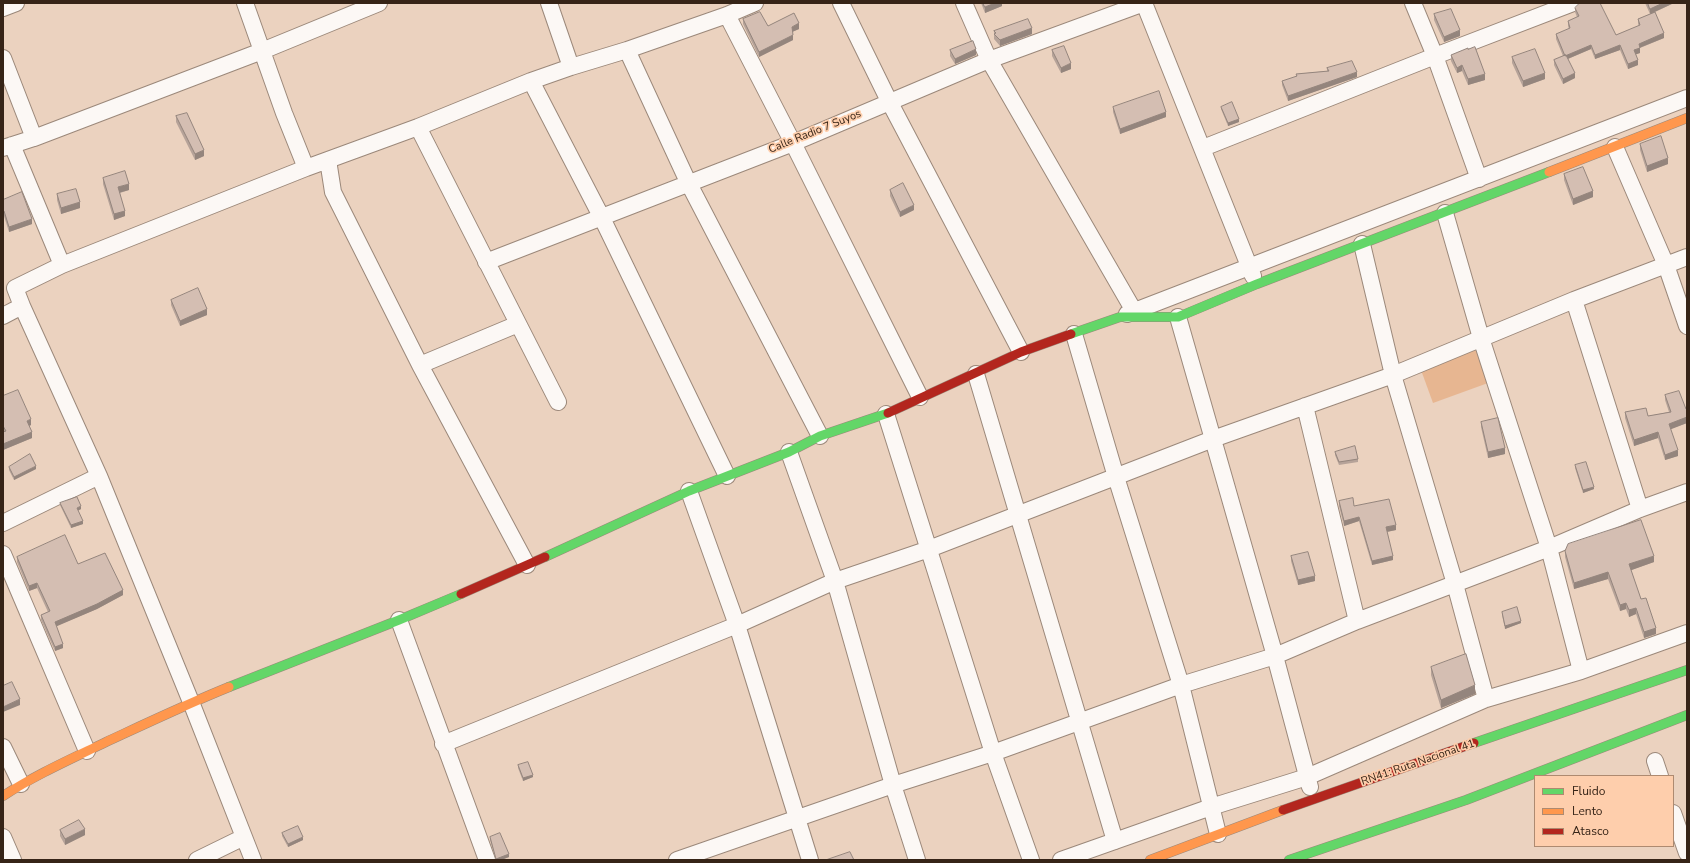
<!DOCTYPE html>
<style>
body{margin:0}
#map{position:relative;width:1690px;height:863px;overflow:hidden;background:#ebd2bf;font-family:"Nunito Sans",sans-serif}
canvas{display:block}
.frame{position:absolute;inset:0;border:4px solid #362417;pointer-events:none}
.legend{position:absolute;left:1534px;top:775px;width:140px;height:72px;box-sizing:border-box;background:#feceac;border:1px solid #ae8a70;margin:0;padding:5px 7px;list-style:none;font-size:12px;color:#362417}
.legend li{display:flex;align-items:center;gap:8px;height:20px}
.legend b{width:20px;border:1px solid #ae8a70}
</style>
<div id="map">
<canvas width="1690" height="863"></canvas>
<div class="frame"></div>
<ul class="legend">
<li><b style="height:5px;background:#63d668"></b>Fluido</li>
<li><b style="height:5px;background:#ff974d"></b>Lento</li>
<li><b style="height:5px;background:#b3261e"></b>Atasco</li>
</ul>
</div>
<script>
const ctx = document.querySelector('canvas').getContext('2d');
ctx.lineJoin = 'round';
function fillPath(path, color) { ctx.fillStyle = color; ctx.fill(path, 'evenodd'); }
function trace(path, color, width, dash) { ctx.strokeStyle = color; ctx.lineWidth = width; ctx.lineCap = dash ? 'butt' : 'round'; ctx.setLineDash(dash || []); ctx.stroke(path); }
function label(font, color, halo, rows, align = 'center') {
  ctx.font = font + ' "Nunito Sans",sans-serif'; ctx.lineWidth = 3.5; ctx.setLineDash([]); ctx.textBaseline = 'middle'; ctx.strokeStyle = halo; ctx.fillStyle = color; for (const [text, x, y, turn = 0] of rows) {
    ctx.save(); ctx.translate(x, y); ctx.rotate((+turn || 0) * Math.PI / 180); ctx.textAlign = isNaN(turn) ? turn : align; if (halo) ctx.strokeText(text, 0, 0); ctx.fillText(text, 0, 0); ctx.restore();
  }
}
fillPath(new Path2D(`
 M 1476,350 L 1488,383 L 1433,403 L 1421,370 Z`), '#e7b691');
const street = new Path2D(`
 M 245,3 L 284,113 L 306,168
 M 549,3 L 571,67
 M 841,3 L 889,101 L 1021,352
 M 964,3 L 989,60 L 1134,311
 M 1144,3 L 1253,276
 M 1413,3 L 1435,56 L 1479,179
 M 3,8 L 16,3
 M 727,15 L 793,143 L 920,397
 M 627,50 L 688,182 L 820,436
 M 3,58 L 34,138
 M 531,81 L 602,218 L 727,476
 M 418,127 L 558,402
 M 12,145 L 62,265
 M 1615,147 L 1666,265 L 1687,326
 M 3,148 L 34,138 L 262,51 L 379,3
 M 1203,148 L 1435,56 L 1573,3
 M 328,160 L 333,192 L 420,365 L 527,565
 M 1445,213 L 1481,338 L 1549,548 L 1581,671
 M 1362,244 L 1393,375 L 1455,584 L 1486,699
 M 486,262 L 793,143 L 989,60 L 1144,3
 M 1574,300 L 1640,509
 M 22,306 L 99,476 L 191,702 L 253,860
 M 1127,314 L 1687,98
 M 3,316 L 22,306 L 15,288 L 62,265 L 306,168 L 418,127 L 531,81 L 571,67 L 627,50 L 727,15 L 755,3
 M 1178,317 L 1275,656 L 1310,787
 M 1074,334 L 1116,477 L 1181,685 L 1218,834
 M 420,365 L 518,324
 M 976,374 L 1115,841
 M 1305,406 L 1357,621
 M 886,414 L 993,753 L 1031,860
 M 789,452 L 835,581 L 893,785 L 917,860
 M 689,491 L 737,625 L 810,860
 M 3,523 L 99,476
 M 3,554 L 87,751
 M 399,620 L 487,860
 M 443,744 L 737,625 L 835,581 L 929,549 L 1213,439 L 1393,375 L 1574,300 L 1687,257
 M 3,747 L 21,784
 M 1655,761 L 1660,776
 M 1673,813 L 1687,853
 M 3,837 L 13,860
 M 197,860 L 244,837
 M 677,860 L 893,785 L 993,753 L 1181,685 L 1275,656 L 1357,621 L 1549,548 L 1640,509 L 1687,492
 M 1061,860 L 1211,807 L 1307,777 L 1486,699 L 1581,671 L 1687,633`);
const fast = new Path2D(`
 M 1071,334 L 1120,317 L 1178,317 L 1257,284 L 1549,172
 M 545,557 L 689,491 L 789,452 L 820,436 L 888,413
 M 229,687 L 399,620 L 461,594
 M 1474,743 L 1687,670
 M 1289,860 L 1466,800 L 1687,715`);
const slow = new Path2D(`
 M 1549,172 L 1687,118
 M 3,796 C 35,775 71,759 106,742 C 147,723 187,704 229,687
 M 1150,860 L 1283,810`);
const jam = new Path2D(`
 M 888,413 L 1021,352 L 1071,334
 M 461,594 L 545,557
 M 1283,810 L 1474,743`);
trace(street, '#9b887a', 18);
trace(fast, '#9b887a', 10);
trace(slow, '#9b887a', 10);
trace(jam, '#9b887a', 10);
trace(street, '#fcf8f5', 16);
trace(fast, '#63d668', 9);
trace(slow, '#ff974d', 9);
trace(jam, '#b3261e', 9);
fillPath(new Path2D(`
 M 981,3 L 1002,3 L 1002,6 L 985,13 Z
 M 1645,3 L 1674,3 L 1655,12 L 1664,38 L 1640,48 L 1640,53 L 1636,54 L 1638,65 L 1628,69 L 1620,50 L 1595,59 L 1591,49 L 1568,59 L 1575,78 L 1563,84 L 1554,65 L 1554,60 L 1563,56 L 1556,39 L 1556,34 L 1569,29 L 1568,26 L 1568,21 L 1577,17 L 1575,12 L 1575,8 L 1616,35 L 1639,26 L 1638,24 L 1638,19 L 1650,14 Z
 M 1434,14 L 1460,36 L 1444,42 L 1434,20 Z
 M 743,19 L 768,26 L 799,29 L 792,32 L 793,40 L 759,57 L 743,24 Z
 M 994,31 L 1032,34 L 1000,46 L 994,39 Z
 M 950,50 L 976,55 L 955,64 L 950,56 Z
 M 1052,50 L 1071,69 L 1061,73 L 1052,56 Z
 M 1451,55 L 1485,80 L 1468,85 L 1462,71 L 1457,73 L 1451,61 Z
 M 1512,57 L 1545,79 L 1523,87 L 1512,63 Z
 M 1327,68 L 1357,77 L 1288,101 L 1282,85 L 1282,81 L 1296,77 L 1296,74 L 1327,71 Z
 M 1113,107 L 1166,117 L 1120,134 L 1113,112 Z
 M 1221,107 L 1239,122 L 1228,126 L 1221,109 Z
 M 176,116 L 204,156 L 195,160 L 176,122 Z
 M 1640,144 L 1668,164 L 1647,172 L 1640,150 Z
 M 1564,174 L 1593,197 L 1573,205 L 1564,180 Z
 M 103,178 L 129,190 L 120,193 L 125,216 L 114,220 L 103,184 Z
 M 890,190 L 914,210 L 900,217 L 890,196 Z
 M 57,194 L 80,208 L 61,214 L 57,200 Z
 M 3,200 L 32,224 L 9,232 L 4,216 Z
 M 171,300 L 207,315 L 180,326 L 171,305 Z
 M 1665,395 L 1687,409 L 1687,423 L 1670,429 L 1678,456 L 1665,460 L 1658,438 L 1634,446 L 1625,418 L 1625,412 L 1648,416 L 1669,412 L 1665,400 Z
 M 3,396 L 31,425 L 29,426 L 32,438 L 3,450 Z
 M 1481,422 L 1505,454 L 1488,458 L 1481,427 Z
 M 1335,452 L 1358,459 L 1358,462 L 1339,465 L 1335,455 Z
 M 1575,465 L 1594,489 L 1583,493 L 1575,468 Z
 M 9,467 L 36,469 L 14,480 L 9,470 Z
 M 1339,501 L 1354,506 L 1396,530 L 1387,532 L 1393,560 L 1372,565 L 1359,521 L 1344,526 L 1339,506 Z
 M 60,503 L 81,509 L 78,511 L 83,524 L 71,528 L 60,505 Z
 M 1565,551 L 1654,562 L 1631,570 L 1641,599 L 1656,634 L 1644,638 L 1636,614 L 1629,617 L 1626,609 L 1620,611 L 1608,579 L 1574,589 L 1565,557 Z
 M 1291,556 L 1315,581 L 1298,585 L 1291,561 Z
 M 17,557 L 78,564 L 123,595 L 97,609 L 56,626 L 63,648 L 55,651 L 41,620 L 41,615 L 48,612 L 37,588 L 29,591 L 17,562 Z
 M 1502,612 L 1521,623 L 1505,629 L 1502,615 Z
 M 1431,667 L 1475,694 L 1441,708 L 1431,675 Z
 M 518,765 L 533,777 L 523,781 L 518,768 Z
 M 60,830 L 85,835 L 65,845 L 60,836 Z
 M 282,833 L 303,840 L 288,847 L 282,836 Z
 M 490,837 L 509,857 L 501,860 L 496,860 L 490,840 Z`), '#b6a399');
fillPath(new Path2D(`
 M 995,3 L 1002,3 L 1002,6 L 985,13 L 985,7 Z
 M 1663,3 L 1674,3 L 1650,14 L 1650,9 Z
 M 799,23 L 799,29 L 792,32 L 792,27 Z
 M 1032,28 L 1032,34 L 1000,46 L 1000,40 Z
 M 1460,30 L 1460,36 L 1444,42 L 1444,37 Z
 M 1664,33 L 1664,38 L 1639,48 L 1639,44 Z
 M 793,35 L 793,40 L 759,57 L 759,52 Z
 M 1591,45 L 1591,49 L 1565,60 L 1565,56 Z
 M 1620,45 L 1620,50 L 1595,59 L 1595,55 Z
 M 1640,48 L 1640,53 L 1634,55 L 1634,50 Z
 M 976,49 L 976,55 L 955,64 L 955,59 Z
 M 1638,60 L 1638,65 L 1628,69 L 1628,64 Z
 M 1071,63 L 1071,69 L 1061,73 L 1061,68 Z
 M 1462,65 L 1462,71 L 1457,73 L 1457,68 Z
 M 1357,72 L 1357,77 L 1288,101 L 1288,96 Z
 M 1545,73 L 1545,79 L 1523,87 L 1523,81 Z
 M 1575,73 L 1575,78 L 1563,84 L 1563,79 Z
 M 1485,74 L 1485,80 L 1468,85 L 1468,79 Z
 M 1166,112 L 1166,117 L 1120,134 L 1120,129 Z
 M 1239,119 L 1239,122 L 1228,126 L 1228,123 Z
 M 204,150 L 204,156 L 195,160 L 195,154 Z
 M 1668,158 L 1668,164 L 1647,172 L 1647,166 Z
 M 129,184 L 129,190 L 118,193 L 118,187 Z
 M 1593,191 L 1593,197 L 1573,205 L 1573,199 Z
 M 80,202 L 80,208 L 61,214 L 61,208 Z
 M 914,205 L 914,210 L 900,217 L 900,212 Z
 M 125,211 L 125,216 L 114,220 L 114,214 Z
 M 32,219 L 32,224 L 9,232 L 9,227 Z
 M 207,309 L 207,315 L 180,326 L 180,321 Z
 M 1687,417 L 1687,423 L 1669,430 L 1669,424 Z
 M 31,419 L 31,425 L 27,427 L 27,421 Z
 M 32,432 L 32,438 L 3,450 L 3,444 Z
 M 1658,432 L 1658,438 L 1634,446 L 1634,440 Z
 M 1505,448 L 1505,454 L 1488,458 L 1488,452 Z
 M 1678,450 L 1678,456 L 1665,460 L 1665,455 Z
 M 36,466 L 36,469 L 14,480 L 14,477 Z
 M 1594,487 L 1594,489 L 1583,493 L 1583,490 Z
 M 81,506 L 81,509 L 77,511 L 77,508 Z
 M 1359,517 L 1359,521 L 1344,526 L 1344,521 Z
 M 83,521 L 83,524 L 71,528 L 71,525 Z
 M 1396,525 L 1396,530 L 1386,532 L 1386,527 Z
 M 1393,556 L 1393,560 L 1372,565 L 1372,561 Z
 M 1654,556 L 1654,562 L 1629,571 L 1629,564 Z
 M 1608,572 L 1608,579 L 1574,589 L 1574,583 Z
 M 1315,576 L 1315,581 L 1298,585 L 1298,580 Z
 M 37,583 L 37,588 L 29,591 L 29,586 Z
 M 123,590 L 123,595 L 97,609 L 55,627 L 55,622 Z
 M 1626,603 L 1626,609 L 1620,611 L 1620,605 Z
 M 1636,608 L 1636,614 L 1629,617 L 1629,610 Z
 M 1521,621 L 1521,623 L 1505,629 L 1505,626 Z
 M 1656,628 L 1656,634 L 1644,638 L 1644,632 Z
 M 63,644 L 63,648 L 55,651 L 55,647 Z
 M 1475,685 L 1475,694 L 1441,708 L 1441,700 Z
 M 20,699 L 20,705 L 3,712 L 3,707 Z
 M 533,775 L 533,777 L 523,781 L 523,778 Z
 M 85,829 L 85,835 L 65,845 L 65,839 Z
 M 303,837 L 303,840 L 288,847 L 288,844 Z
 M 509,854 L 509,857 L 501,860 L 496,860 L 496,859 Z`), '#94857d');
const building = new Path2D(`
 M 983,3 L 995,3 L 985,7 Z
 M 1580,3 L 1600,3 L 1616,35 L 1640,25 L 1638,19 L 1655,12 L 1664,33 L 1639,44 L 1640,48 L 1634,50 L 1638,60 L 1628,64 L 1620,45 L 1595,55 L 1591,45 L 1565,56 L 1556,34 L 1570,28 L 1568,21 L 1579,16 L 1575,8 Z
 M 1648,3 L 1663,3 L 1650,9 Z
 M 1451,9 L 1460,30 L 1444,37 L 1434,14 Z
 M 760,12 L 768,26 L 794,13 L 799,23 L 792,27 L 793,35 L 759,52 L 743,19 Z
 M 1028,19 L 1032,28 L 1000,40 L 994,34 L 996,33 L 994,31 Z
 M 973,41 L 976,49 L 955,59 L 950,50 Z
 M 1064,46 L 1071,63 L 1061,68 L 1052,50 Z
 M 1475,47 L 1485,74 L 1468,79 L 1462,65 L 1457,68 L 1451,55 L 1468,48 L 1468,49 Z
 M 1535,49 L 1545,73 L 1523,81 L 1512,57 Z
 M 1566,55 L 1575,73 L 1563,79 L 1554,60 Z
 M 1352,61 L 1357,72 L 1288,96 L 1282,81 L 1297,76 L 1296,74 L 1329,71 L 1327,68 Z
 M 1159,91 L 1166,112 L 1120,129 L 1113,107 Z
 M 1232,102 L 1239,119 L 1228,123 L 1221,107 Z
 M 187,113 L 204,150 L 195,154 L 176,116 Z
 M 1661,136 L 1668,158 L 1647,166 L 1640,144 Z
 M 1583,167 L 1593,191 L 1573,199 L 1564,174 Z
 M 125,171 L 129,184 L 118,187 L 125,211 L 114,214 L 103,178 Z
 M 903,183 L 914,205 L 900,212 L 890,190 Z
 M 76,189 L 80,202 L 61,208 L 57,194 Z
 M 22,192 L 32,219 L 9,227 L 4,211 L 3,211 L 3,200 Z
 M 198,288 L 207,309 L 180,321 L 171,300 Z
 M 18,390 L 31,419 L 27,421 L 32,432 L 3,444 L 3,432 L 6,431 L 3,426 L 3,396 Z
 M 1679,391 L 1686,409 L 1687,409 L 1687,417 L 1669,424 L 1678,450 L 1665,455 L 1658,432 L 1634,440 L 1625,412 L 1646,408 L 1648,416 L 1671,412 L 1665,395 Z
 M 1498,418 L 1505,448 L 1488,452 L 1481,422 Z
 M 1355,446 L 1358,459 L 1339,462 L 1335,452 Z
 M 30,454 L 36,466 L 14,477 L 9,467 Z
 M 1586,462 L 1594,487 L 1583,490 L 1575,465 Z
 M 77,497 L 81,506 L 77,508 L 83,521 L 71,525 L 60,503 Z
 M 1353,498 L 1354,506 L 1389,499 L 1396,525 L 1386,527 L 1393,556 L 1372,561 L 1359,517 L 1344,521 L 1339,501 Z
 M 1641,520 L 1654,556 L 1629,564 L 1641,599 L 1646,598 L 1656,628 L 1644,632 L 1636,608 L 1629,610 L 1626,603 L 1620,605 L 1608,572 L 1574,583 L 1565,551 L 1568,544 Z
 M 65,535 L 78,564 L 105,553 L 123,590 L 97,604 L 55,622 L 63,644 L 55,647 L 41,615 L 50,611 L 37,583 L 29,586 L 17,557 Z
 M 1308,552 L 1315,576 L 1298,580 L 1291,556 Z
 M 1517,607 L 1521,621 L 1505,626 L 1502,612 Z
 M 1466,654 L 1475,685 L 1441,700 L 1431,667 Z
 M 12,682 L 20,699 L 3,707 L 3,686 Z
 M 528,762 L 533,775 L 523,778 L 518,765 Z
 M 79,820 L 85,829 L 65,839 L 60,830 Z
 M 298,826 L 303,837 L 288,844 L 282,833 Z
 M 500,833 L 509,854 L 496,859 L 490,837 Z
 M 850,852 L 854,860 L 826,860 Z`);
fillPath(building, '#d4beb2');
trace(building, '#94857d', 1);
label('11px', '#362417', '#feceac', [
 ["Calle Radio 7 Suyos",815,132,-22],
 ["RN41: Ruta Nacional 41",1418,763,-19]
]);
</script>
